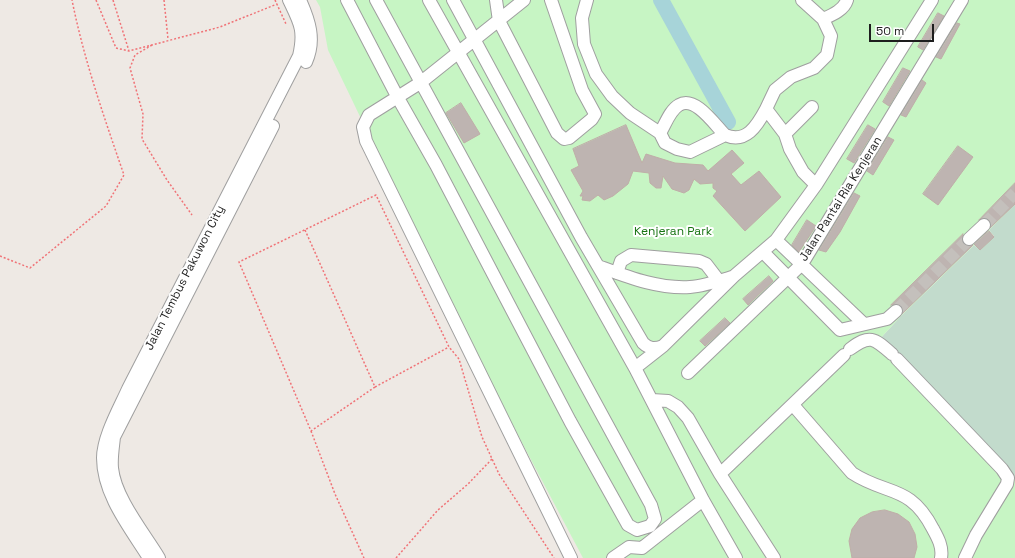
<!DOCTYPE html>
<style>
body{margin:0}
#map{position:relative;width:1015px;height:558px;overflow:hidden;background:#eee9e4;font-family:"Space Grotesk",sans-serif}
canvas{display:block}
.scale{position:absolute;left:869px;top:24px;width:65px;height:18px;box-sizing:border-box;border:2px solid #1e1e1e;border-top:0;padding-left:5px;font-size:12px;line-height:14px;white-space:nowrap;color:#1e1e1e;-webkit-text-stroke:3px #fff;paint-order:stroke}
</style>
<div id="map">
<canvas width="1015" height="558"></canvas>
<div class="scale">50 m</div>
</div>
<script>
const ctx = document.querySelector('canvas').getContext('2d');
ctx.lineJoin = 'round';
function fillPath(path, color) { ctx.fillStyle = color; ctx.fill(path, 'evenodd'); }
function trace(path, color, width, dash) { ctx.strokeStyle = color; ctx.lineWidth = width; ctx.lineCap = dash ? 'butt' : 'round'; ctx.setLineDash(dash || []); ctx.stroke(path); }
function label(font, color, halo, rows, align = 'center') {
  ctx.font = font + ' "Space Grotesk",sans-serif'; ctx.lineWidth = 4; ctx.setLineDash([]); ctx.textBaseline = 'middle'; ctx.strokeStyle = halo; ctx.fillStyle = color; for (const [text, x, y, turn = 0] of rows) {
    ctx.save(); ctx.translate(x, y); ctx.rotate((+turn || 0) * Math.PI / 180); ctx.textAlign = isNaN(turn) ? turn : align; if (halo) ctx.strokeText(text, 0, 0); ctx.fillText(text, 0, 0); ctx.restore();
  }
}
fillPath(new Path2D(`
 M 1015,204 L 1015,477 L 1008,478 L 878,341 L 901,316 L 974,245 L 980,250 L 994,236 L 989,230 Z`), '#c2dbcc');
fillPath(new Path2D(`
 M 316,0 L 1015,0 L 1015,204 L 989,230 L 994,237 L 980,250 L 974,245 L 901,316 L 878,341 L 1008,478 L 1015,477 L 1015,558 L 583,558 L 466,337 L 328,50 L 320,7 Z`), '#c7f5c4');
trace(new Path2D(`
 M 661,0 L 728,122`), '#a7d4d9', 16);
const building = new Path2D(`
 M 938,13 L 944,16 L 923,50 L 918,47 Z
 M 957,23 L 960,24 L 941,59 L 936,57 Z
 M 903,68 L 910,71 L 889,106 L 883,102 Z
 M 922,80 L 926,83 L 906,117 L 901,115 Z
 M 461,103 L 480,134 L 464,143 L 446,113 Z
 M 626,125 L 642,163 L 646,154 L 675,163 L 703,165 L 708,171 L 732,150 L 744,163 L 731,174 L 741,185 L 759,171 L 781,197 L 745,231 L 713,196 L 717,191 L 713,188 L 713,183 L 700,184 L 694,179 L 689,190 L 684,193 L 672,189 L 663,176 L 661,188 L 656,188 L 650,183 L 649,173 L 633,171 L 628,184 L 613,196 L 604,200 L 598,195 L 590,201 L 582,200 L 583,196 L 580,196 L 583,191 L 571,170 L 579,166 L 573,149 Z
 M 868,125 L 875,129 L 854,163 L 847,159 Z
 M 888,137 L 894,140 L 873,175 L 867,171 Z
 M 958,146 L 973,157 L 938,205 L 923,194 Z
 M 1015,183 L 1015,204 L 990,228 L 991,224 L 989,220 L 983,218 L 979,220 Z
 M 854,193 L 860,196 L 840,232 L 826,252 L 819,250 Z
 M 807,220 L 816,226 L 799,252 L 792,245 Z
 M 989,231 L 994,237 L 980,250 L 974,244 Z
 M 963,234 L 962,240 L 963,244 L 967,246 L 973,245 L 902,314 L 903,310 L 901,306 L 895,304 L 891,305 Z
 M 769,276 L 773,281 L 748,305 L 743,299 Z
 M 725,318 L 730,323 L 705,346 L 700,341 Z
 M 885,510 L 898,514 L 909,522 L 915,534 L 917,547 L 914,558 L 852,558 L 849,541 L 852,529 L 860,518 L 872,512 Z`);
fillPath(building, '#beb4b1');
trace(building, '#bfaea8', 1);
trace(new Path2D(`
 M 984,225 L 1015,193
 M 896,311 L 969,239`), '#c4c0bc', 12, [12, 6]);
const minor = new Path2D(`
 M 300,0 C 309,20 316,40 306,62
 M 347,0 L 398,98 L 436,165 L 570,421 L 628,525 L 637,530 L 650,526 L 655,519 L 651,505 L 376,0
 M 429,0 L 635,368 L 703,500 L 736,558
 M 453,0 L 581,237 L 643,343 C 649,349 655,349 663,346
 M 496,0 L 499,21 L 557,133 L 564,139 L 569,138 L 592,119 L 595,114 L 582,90 L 551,0
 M 524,0 L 420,83 L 369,115 L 363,127 L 366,141 L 571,558
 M 587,0 L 582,18 L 584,44 L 596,74 L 612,96 L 630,113 L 660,133 L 665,143 L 677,149 L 690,152 L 725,135 C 746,144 757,126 766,109
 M 802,0 L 823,19
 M 660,133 C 665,125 670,110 679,105 C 695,95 715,125 725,135
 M 785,134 L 812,107
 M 816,185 L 803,172 L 790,149 L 785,134 L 766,109 L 775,90 L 791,77 L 814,68 L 827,55 L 831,36 L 823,19 C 832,15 844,10 847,0
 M 969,239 L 984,225
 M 776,240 L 863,323
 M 763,252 L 840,330 L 887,319 L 896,311
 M 598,266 C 628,277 658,289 690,287 C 704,286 719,281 732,277
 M 617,273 L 621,261 L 631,255 L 699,261 L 706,264 L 719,281
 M 850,349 C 870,334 874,338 892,354
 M 897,359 L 1002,469 L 1008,478 L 1007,484 L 976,535 L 965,558
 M 635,368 L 663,346 L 734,276 L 776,240 L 816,185 L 932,0
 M 688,373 L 802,264 L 962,0
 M 652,400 L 668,401 L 678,407 L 688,418 L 720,474 L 774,558
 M 793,405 L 852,473 C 887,496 910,484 933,529 C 938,538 943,547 941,558
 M 720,474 L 844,355
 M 149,558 C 131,529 103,495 103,458 C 103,437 119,409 128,389 L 299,56 C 305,30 300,23 289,0
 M 159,558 C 144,533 115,498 112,468 C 111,458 113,447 114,437 L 273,126
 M 613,558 L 629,547 L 642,548 L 703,500`);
trace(minor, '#9f9f9f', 14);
trace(new Path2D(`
 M 96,0 L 116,48 L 129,51 L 220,27 L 277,4
 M 113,0 L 129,51
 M 164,0 L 168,39
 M 275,0 L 286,24
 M 152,45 L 135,55 L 130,68 L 143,114 L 142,139 L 167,180 L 192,215
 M 305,230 L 375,387 L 311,431 L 239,262 L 376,195 L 449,347 L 459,359 L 482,437 L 499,474 L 554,558
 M 0,256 L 30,268 L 106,206 L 124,175 C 104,117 84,60 72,0
 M 375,387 L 449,347
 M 311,431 L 335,494 L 364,558
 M 396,558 L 438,510 L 468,484 L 492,459`), '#f07377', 1.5, [2, 2]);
trace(minor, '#fff', 12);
label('12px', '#1e1e1e', '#fff', [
 ["Jalan Pantai Ria Kenjeran",841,199,-58],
 ["Jalan Tembus Pakuwon City",185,278,-63]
]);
label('12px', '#187413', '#fff', [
 ["Kenjeran Park",673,232]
]);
</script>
